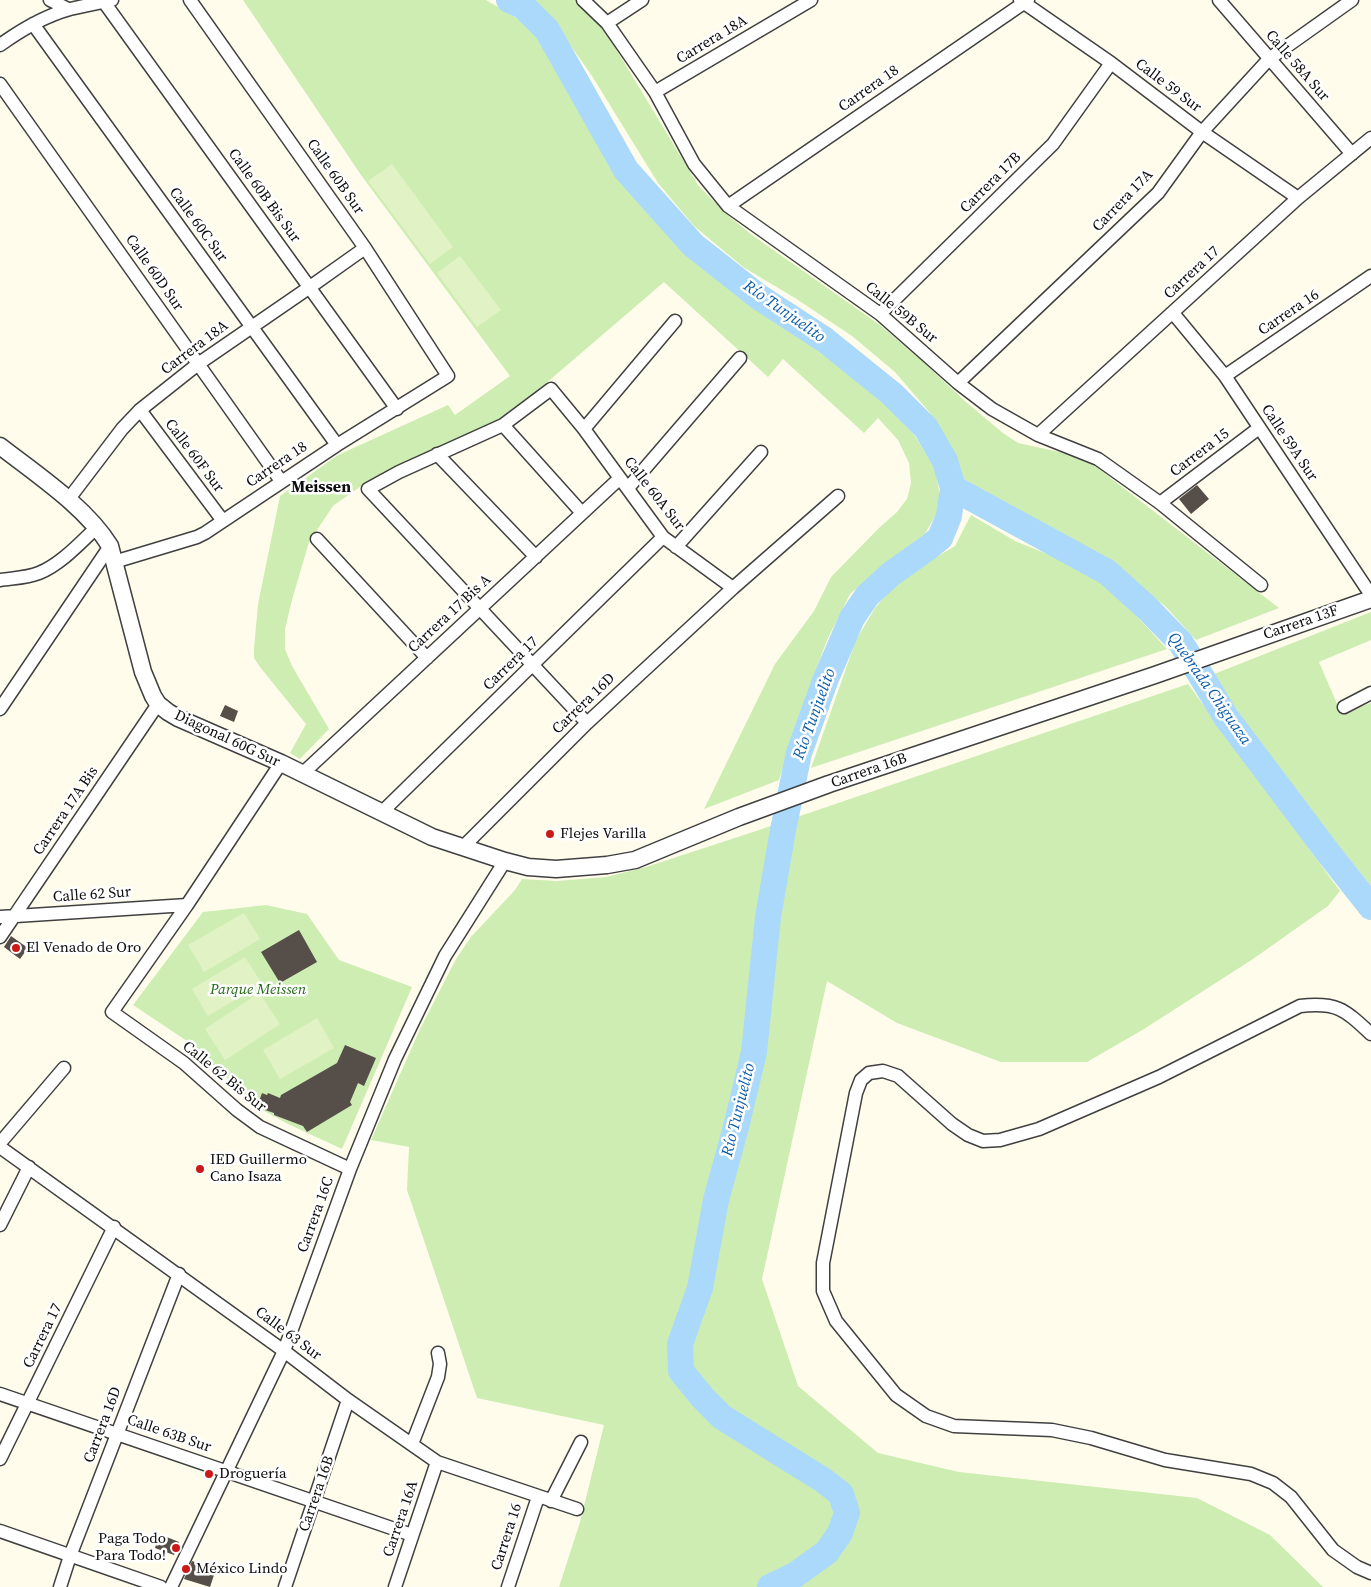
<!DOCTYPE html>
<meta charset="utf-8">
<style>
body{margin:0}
canvas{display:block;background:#fffcec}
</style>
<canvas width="1371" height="1587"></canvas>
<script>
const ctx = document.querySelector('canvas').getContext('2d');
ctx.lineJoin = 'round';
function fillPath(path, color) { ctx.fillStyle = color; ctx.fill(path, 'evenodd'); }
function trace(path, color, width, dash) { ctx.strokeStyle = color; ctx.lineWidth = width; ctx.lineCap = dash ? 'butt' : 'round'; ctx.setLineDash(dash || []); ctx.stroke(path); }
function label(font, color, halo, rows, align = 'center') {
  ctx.font = font + ' "Source Serif 4",serif'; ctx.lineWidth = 5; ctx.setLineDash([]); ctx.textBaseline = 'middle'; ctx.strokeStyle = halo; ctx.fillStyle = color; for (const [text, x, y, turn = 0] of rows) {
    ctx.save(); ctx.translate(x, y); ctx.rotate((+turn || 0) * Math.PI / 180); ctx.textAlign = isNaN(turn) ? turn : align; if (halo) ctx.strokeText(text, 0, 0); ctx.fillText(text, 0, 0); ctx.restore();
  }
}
fillPath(new Path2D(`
 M 243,0 L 486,0 L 525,23 L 542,41 L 569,84 L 624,183 L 674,239 L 759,310 L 816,348 L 882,400 L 915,436 L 936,470 L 941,506 L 923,537 L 884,565 L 850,594 L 827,640 L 799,716 L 779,780 L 704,809 L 775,664 L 814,611 L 831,577 L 879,528 L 897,512 L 907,499 L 911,483 L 909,463 L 898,440 L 878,418 L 864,433 L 783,359 L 768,377 L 664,282 L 509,415 L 453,442 L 397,466 L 364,484 L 333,506 L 309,542 L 292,600 L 285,629 L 285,649 L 292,666 L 329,729 L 300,759 L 290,753 L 306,724 L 260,667 L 254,658 L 254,649 L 258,604 L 280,496 L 338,455 L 448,405 L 455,415 L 510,376 L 361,175 Z
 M 531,0 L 579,0 L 590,10 L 610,39 L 698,185 L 725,213 L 752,235 L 880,325 L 923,362 L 966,402 L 1003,433 L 1018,443 L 1078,456 L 1095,466 L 1279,608 L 1196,640 L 1166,607 L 1118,568 L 1067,536 L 960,477 L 955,460 L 944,436 L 930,413 L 895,372 L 852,336 L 795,298 L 743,267 L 694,226 L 658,183 L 592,76 L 554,22 Z
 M 971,515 L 1015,541 L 1072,564 L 1105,582 L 1167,649 L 811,768 L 856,640 L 875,608 L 901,578 L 955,546 Z
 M 1371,612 L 1371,640 L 1319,662 L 1341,713 L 1371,703 L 1371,886 L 1264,752 L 1214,674 Z
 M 1188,684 L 1340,891 L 1328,906 L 1253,959 L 1144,1029 L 1087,1062 L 1001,1062 L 897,1023 L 827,981 L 762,1279 L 798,1386 L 878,1453 L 959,1472 L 1197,1498 L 1270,1535 L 1323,1587 L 559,1587 L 580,1522 L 604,1425 L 477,1398 L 407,1190 L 409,1147 L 371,1140 L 420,1029 L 456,959 L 471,937 L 515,890 L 522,879 L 557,881 L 606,877 L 646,867 L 753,832 Z
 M 266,905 L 307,914 L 339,960 L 412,987 L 342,1149 L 288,1124 L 257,1107 L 190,1043 L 133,1005 L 203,912 Z`), '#ceedb2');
fillPath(new Path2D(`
 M 392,164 L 453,247 L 430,264 L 368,181 Z
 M 460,256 L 501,310 L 477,327 L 437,273 Z
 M 244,913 L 260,939 L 204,972 L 188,945 Z
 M 245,957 L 262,984 L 208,1016 L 192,989 Z
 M 259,993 L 280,1024 L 225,1060 L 205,1029 Z
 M 317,1018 L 334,1048 L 280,1079 L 263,1050 Z`), '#e1f3c5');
trace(new Path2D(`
 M 509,0 L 523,6 L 547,30 L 626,170 L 693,245 L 759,297 L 825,340 L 892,394 L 926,428 L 945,461 L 953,488 L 949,516 L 940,538 L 929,547 L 891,574 L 867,596 L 852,618 L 825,681 L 799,753 L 783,830 L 768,917 L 754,1052 L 736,1127 L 716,1200 L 700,1288 L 680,1344 L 681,1371 L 703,1398 L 722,1417 L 823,1480 L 841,1494 L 847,1513 L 840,1533 L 827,1552 L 795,1575 L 770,1587
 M 953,488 L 1107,572 L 1148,609 L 1181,643 L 1226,717 L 1326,850 L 1371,907`), '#abd9fc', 26);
fillPath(new Path2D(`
 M 1197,485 L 1209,499 L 1191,514 L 1179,499 Z
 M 225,705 L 238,711 L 234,722 L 220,716 Z
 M 299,930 L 317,962 L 280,983 L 261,952 Z
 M 11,936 L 28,948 L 20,959 L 4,947 Z
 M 345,1045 L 376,1058 L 364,1086 L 358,1083 L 350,1102 L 352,1105 L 307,1132 L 303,1126 L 274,1115 L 274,1113 L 262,1109 L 263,1106 L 258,1104 L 262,1093 L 267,1095 L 268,1093 L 280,1098 L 281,1095 L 337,1063 Z
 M 159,1534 L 179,1542 L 174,1555 L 155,1548 Z
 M 192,1561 L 216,1569 L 210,1587 L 184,1579 Z`), '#564e48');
const minor = new Path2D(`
 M 50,0 L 68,9
 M 583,0 L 607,23 L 655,92 L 694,164 L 728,206 L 880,314 L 958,383 L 992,409 L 1038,435 L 1098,459 L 1160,503 L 1261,585
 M 1020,0 L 1111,63 L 1202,132 L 1298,198
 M 1219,0 L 1352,154
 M 104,2 L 397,409
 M 607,23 L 642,0
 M 33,24 L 337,445
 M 0,45 C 21,30 44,16 70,9 C 84,6 98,3 112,0
 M 0,84 L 281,481
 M 655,92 L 811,0
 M 728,206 L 1028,0
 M 1173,313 L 1225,376 L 1371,595
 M 880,314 L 1053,144 L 1111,63
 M 1225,376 L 1371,276
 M 958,383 L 1158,193 L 1202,132 L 1269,59 L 1352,0
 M 140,410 L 223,521
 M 503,425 L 582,513
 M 584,429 L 675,321
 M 1038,435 L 1298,198 L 1371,138
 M 437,454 L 536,557
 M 628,488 L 740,358
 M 68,500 L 122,429 L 140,410 L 198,364 L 310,287 L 365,248
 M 1160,503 L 1259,428
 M 317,539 L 427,658
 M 676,547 L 761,452
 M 114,562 L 197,537 L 205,533 L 337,445 L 448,376 L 365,248 L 190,0
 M 0,580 C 13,578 27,578 39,573 C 61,564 80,543 97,527
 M 1344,707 L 1371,693
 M 0,709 L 110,546
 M 587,723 L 368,489 L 399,472 L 503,425 L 551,389 L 584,429 L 663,537 L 733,588 L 838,496
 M 281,763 L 187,905 L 112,1012 L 184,1063 L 237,1110 L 260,1127 L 350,1169
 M 302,774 L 620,478
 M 381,813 L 663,537
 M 462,848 L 587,723 L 733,588
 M 0,917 L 187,905
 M 0,937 L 158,704
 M 1371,1034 C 1344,1009 1337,1002 1300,1006 L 1159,1077 L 1039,1129 L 1000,1140 L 983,1141 L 968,1135 L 952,1124 L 898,1076 L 883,1071 L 869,1073 L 861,1080 L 856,1093 L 823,1263 L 823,1291 L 836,1321 L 896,1395 L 926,1416 L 954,1426 L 1052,1430 L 1091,1438 L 1165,1460 L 1251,1474 L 1273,1483 L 1291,1497 L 1333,1550 L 1357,1567 L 1371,1573
 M 0,1143 L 64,1068
 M 0,1147 L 284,1351 L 348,1400 L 437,1462 L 577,1509
 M 0,1225 L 29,1167
 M 0,1394 L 412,1535
 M 412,1444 L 438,1377 L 440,1364 L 438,1353
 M 0,1459 L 114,1227
 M 551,1501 L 581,1442
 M 0,1531 L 161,1587
 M 60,1587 L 70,1556 L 179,1274
 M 171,1587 L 284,1351 L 350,1169 L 395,1059 L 445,956 L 505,861
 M 285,1587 L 348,1400
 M 395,1587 L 437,1462
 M 508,1587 L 538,1497`);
const tertiary = new Path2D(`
 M 0,446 C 36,474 86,507 110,546 L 143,672 L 153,696 L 158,704 L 168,712 L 178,718 L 281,763 L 432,837 L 505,861 L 528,867 L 556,869 L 607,865 L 635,860 L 739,817 L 829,784 L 1155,675 L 1371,599`);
trace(minor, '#404040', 15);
trace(tertiary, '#404040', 19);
trace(minor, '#fff', 12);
trace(tertiary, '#fff', 16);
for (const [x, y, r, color] of [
 [550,834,5,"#c91918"],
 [16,948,5,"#c91918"],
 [200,1169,5,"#c91918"],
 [209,1474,5,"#c91918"],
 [176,1548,5,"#c91918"],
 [186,1569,5,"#c91918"]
]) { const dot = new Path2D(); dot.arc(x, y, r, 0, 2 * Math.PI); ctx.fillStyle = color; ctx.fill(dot); trace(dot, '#fff', 2); }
label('15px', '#0d0d0d', '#fff', [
 ["Carrera 18A",712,40,-31],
 ["Calle 58A Sur",1297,66,49],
 ["Calle 59 Sur",1168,86,37],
 ["Carrera 18",869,89,-35],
 ["Calle 60B Sur",335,177,55],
 ["Carrera 17B",991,183,-45],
 ["Calle 60B Bis Sur",264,196,54],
 ["Carrera 17A",1123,201,-46],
 ["Calle 60C Sur",198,225,54],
 ["Calle 60D Sur",154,273,55],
 ["Carrera 17",1192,273,-43],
 ["Calle 59B Sur",901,313,39],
 ["Carrera 16",1289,313,-34],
 ["Carrera 18A",195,348,-37],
 ["Calle 59A Sur",1289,443,56],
 ["Carrera 15",1200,453,-37],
 ["Calle 60F Sur",194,456,53],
 ["Carrera 18",277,465,-34],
 ["Calle 60A Sur",654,494,52],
 ["Carrera 17 Bis A",450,614,-43],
 ["Carrera 13F",1301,623,-19],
 ["Carrera 17",511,664,-44],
 ["Carrera 16D",584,704,-44],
 ["Diagonal 60G Sur",227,739,25],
 ["Carrera 16B",869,771,-19],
 ["Carrera 17A Bis",66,811,-56],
 ["Calle 62 Sur",92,895,-4],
 ["Calle 62 Bis Sur",224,1077,39],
 ["Carrera 16C",316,1215,-70],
 ["Calle 63 Sur",288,1334,37],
 ["Carrera 17",43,1336,-64],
 ["Carrera 16D",103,1425,-69],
 ["Calle 63B Sur",169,1434,19],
 ["Carrera 16B",317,1494,-71],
 ["Carrera 16A",401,1519,-71],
 ["Carrera 16",507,1537,-72]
]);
label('15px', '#0d0d0d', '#fff', [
 ["Flejes Varilla",560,834],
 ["El Venado de Oro",26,948],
 ["IED Guillermo",210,1160],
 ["Cano Isaza",210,1177],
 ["Droguería",219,1474],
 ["Paga Todo",166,1539,"right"],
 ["Para Todo!",166,1556,"right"],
 ["México Lindo",196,1569]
], 'left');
label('italic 15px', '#246a17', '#fff', [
 ["Parque Meissen",258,990]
]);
label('italic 16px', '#0a5caa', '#fff', [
 ["Río Tunjuelito",784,312,35],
 ["Quebrada Chiguaza",1209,689,55],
 ["Río Tunjuelito",815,714,-70],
 ["Río Tunjuelito",739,1110,-76]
]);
label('bold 16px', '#0d0d0d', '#fff', [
 ["Meissen",321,488]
]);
</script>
